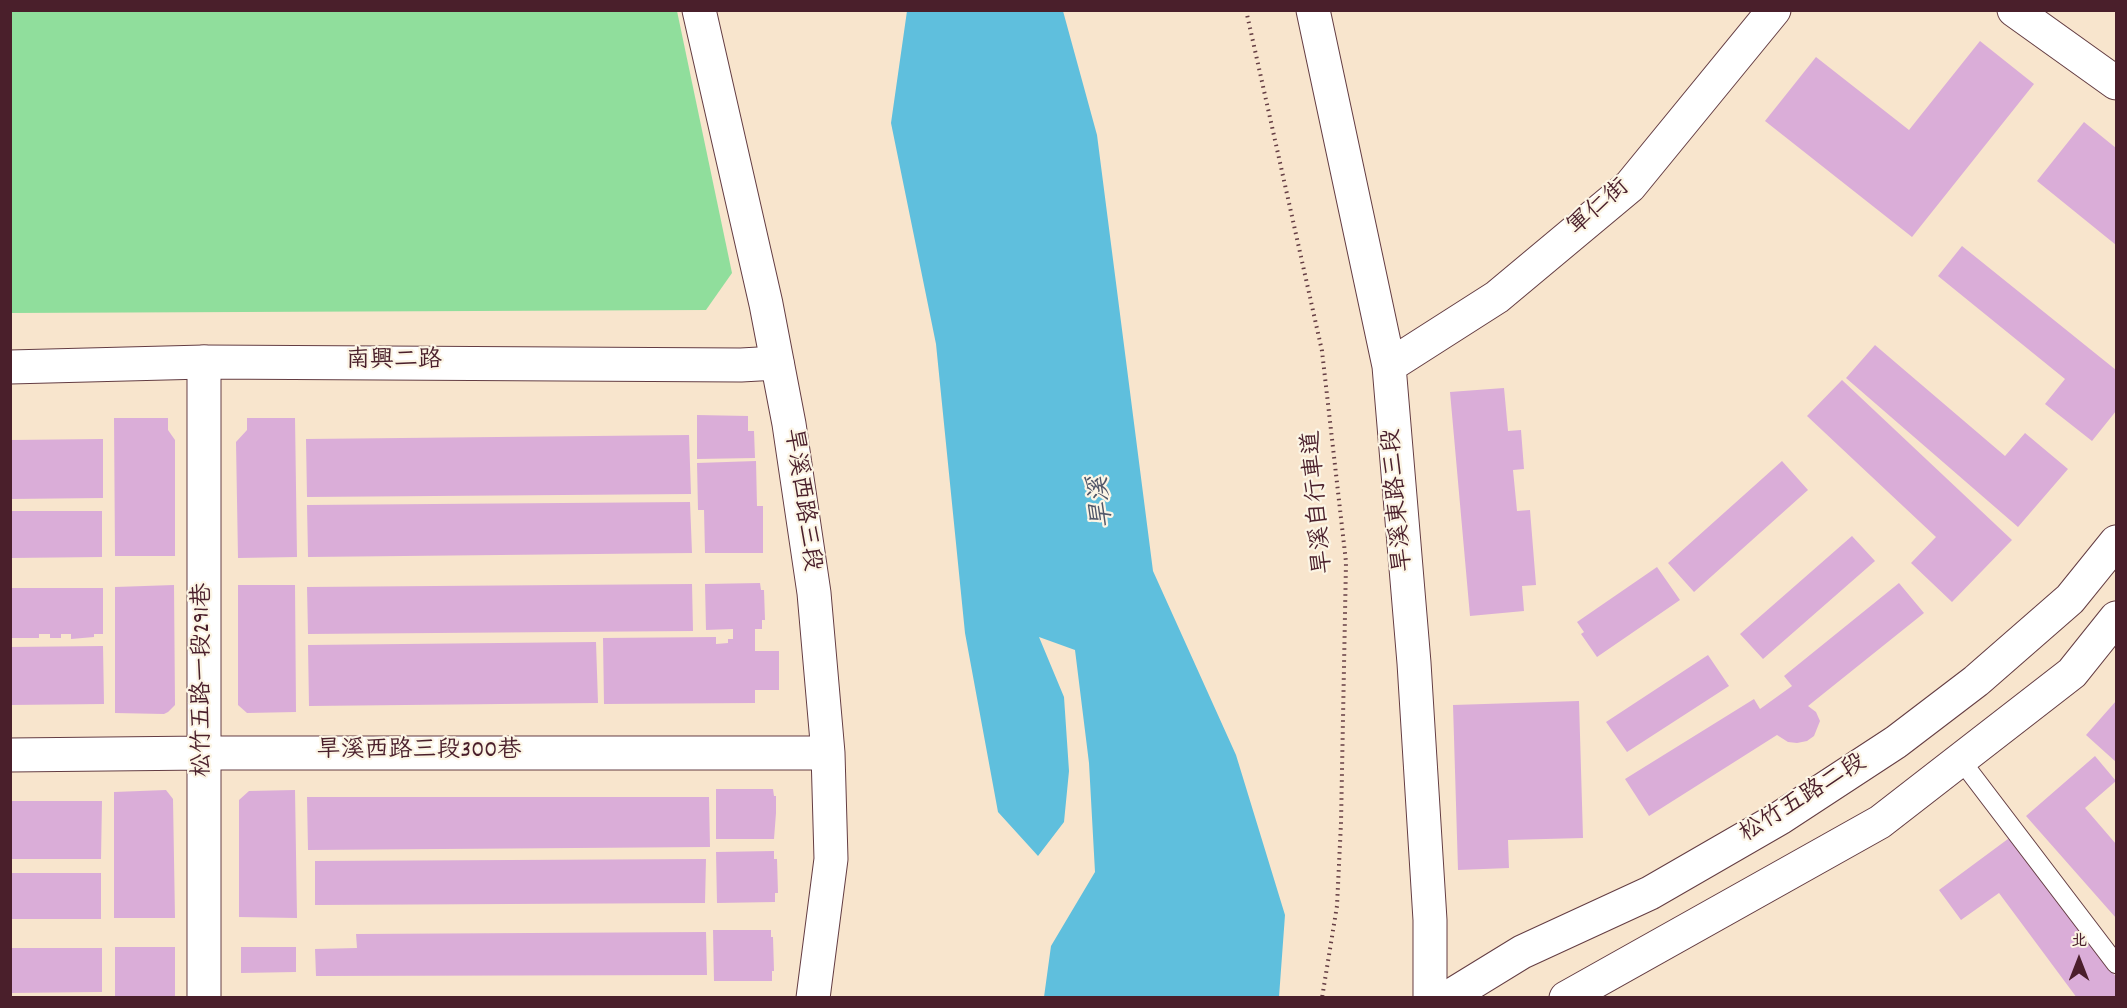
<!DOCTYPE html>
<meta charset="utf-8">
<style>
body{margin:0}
#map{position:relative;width:2127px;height:1008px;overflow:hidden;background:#f8e5cd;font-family:Dekko,"LXGW WenKai TC",sans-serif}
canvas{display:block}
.frame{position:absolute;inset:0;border:12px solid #4a1f2b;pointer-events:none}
.north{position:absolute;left:2049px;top:930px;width:60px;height:60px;-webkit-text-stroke:4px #fcf5e5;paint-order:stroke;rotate:0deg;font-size:16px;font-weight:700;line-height:24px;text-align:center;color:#4a1f2b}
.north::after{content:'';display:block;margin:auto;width:21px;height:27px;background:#4a1f2b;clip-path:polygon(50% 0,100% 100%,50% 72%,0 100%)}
</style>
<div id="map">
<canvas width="2127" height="1008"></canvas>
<div class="frame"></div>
<div class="north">北</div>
</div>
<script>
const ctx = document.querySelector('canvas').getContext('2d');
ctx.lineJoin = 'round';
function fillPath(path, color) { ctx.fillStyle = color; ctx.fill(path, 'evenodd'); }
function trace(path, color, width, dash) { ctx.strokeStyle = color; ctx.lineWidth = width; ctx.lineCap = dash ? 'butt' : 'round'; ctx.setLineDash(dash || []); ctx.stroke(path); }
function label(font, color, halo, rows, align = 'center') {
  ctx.font = font + ' Dekko,"LXGW WenKai TC",sans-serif'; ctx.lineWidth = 4.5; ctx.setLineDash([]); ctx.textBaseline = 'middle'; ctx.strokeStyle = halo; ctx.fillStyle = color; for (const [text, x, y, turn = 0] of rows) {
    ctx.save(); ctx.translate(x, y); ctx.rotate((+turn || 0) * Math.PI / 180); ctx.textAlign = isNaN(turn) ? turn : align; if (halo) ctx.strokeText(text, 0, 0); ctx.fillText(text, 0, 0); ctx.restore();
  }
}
fillPath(new Path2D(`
 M 10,11 L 677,11 L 732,273 L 706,310 L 11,313 Z`), '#90de9c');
fillPath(new Path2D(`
 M 907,11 L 1063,11 L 1097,135 L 1153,571 L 1236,755 L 1285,915 L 1279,997 L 1044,997 L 1051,946 L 1095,872 L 1089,763 L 1075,650 L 1039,637 L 1064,697 L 1069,771 L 1064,822 L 1038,856 L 998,812 L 965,633 L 936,344 L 891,123 Z`), '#5fbfdd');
fillPath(new Path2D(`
 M 1980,41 L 2034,84 L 1912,237 L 1765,121 L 1816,57 L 1909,130 Z
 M 2084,122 L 2116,148 L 2116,245 L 2037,181 Z
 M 1962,246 L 2116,370 L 2116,411 L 2092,441 L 2045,404 L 2065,379 L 1938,276 Z
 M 1875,345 L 2005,456 L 2025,433 L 2068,469 L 2018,527 L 1846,378 Z
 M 1842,380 L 2012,540 L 1952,602 L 1911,563 L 1936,537 L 1807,416 Z
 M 1504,388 L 1508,431 L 1521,430 L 1524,469 L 1513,470 L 1517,511 L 1530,510 L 1536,585 L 1522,586 L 1524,611 L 1470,616 L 1450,392 Z
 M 697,415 L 748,416 L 748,431 L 754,431 L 755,458 L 697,459 Z
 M 114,418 L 168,418 L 168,430 L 175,440 L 175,556 L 115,556 Z
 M 247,418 L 295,418 L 297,557 L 238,558 L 236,442 L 247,430 Z
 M 689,435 L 691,494 L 307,497 L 306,439 Z
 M 103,439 L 103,498 L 10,499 L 10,440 Z
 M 756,461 L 757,506 L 763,506 L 763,553 L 705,553 L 704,510 L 698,510 L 697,463 Z
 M 1782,461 L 1808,490 L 1694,592 L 1668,563 Z
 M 690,502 L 692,553 L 308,557 L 307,505 Z
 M 10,511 L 102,511 L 102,557 L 10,558 Z
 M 1852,536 L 1875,561 L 1763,659 L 1740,634 Z
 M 1657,567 L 1680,600 L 1597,657 L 1581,634 L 1584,632 L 1577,622 Z
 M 760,583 L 761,590 L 764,590 L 765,620 L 762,620 L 762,629 L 755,629 L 755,651 L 779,651 L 779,690 L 755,690 L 755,703 L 604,704 L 603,638 L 716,637 L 716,644 L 728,643 L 728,639 L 733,639 L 733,629 L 706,630 L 705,584 Z
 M 1899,583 L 1924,613 L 1808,706 L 1816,712 L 1820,721 L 1814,736 L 1807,741 L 1797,743 L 1788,742 L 1777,735 L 1649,816 L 1625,779 L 1754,699 L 1760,709 L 1792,686 L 1784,676 Z
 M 692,584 L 693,631 L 308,634 L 307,587 Z
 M 174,585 L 175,705 L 168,712 L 164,714 L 115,713 L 115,587 Z
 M 238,585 L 295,585 L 296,712 L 247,713 L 238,705 Z
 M 10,588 L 103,588 L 103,634 L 94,634 L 94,637 L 71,639 L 71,634 L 61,634 L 61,638 L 50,638 L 50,634 L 39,634 L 39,638 L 10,638 Z
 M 596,642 L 598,703 L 309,706 L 308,645 Z
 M 103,646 L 104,704 L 10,705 L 10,647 Z
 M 1708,655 L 1729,686 L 1627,752 L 1606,722 Z
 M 1579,701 L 1583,838 L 1508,840 L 1509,868 L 1458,870 L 1453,705 Z
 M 2116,701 L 2116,762 L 2086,735 Z
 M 2095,756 L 2116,781 L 2085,808 L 2116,844 L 2116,918 L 2026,816 Z
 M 716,789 L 773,789 L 774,796 L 776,796 L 776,813 L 774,839 L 716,839 Z
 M 166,790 L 173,799 L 175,918 L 114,918 L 114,792 Z
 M 295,790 L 297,918 L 239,917 L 239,800 L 249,791 Z
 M 307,797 L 709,797 L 710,847 L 308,850 Z
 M 10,801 L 102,801 L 101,859 L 10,859 Z
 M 2012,836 L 2116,977 L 2116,998 L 2077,998 L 1999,893 L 1961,920 L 1939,890 Z
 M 774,851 L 774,859 L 777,859 L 778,893 L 775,893 L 775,902 L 717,903 L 716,852 Z
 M 706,859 L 705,903 L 315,905 L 315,861 Z
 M 10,873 L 101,873 L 101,919 L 10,919 Z
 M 713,930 L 771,930 L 771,937 L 773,937 L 774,971 L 772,971 L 772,981 L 714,981 Z
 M 706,932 L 707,975 L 316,976 L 315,949 L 357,948 L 356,934 Z
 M 115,947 L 175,947 L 175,997 L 115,997 Z
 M 241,947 L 296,947 L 296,972 L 241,973 Z
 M 10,948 L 102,948 L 102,992 L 10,993 Z`), '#daadd8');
const service = new Path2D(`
 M 1960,759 L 2116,964`);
const minor = new Path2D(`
 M 699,10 L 766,304 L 789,424 L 814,593 L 828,753 L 831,859 L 813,998
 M 1313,10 L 1389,366 L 1414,663 L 1430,920 L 1430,998
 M 2014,10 L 2116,83
 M 1389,366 L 1497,297 L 1630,186 L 1774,10
 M 10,755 L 205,753 L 828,753
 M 204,998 L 204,362`);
const tertiary = new Path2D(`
 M 10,367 L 204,362 L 741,365 L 777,363
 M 1447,998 L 1522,952 L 1650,893 L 1780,818 L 1896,742 L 1976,681 L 2070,599 L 2116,542
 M 1566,998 L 1880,822 L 2072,673 L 2116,618`);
trace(service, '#643d43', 20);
trace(minor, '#643d43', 35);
trace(tertiary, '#643d43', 35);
trace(new Path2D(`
 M 1246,10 L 1322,351 L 1346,562 L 1341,823 L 1337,906 L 1322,998`), '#643d43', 4, [1.5, 4.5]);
trace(service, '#fff', 18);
trace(minor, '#fff', 33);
trace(tertiary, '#fff', 33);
label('24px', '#4a1f2b', '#fcf5e5', [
 ["軍仁街",1600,209,-41],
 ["南興二路",394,363],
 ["旱溪西路三段",800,500,82],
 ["旱溪東路三段",1400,500,-95],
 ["旱溪自行車道",1320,502,-95],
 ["松竹五路一段291巷",205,680,-90],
 ["旱溪西路三段300巷",419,753],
 ["松竹五路二段",1804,800,-32]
]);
label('italic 26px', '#515769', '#fcf5e5', [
 ["旱溪",1104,502,-96]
]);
</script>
